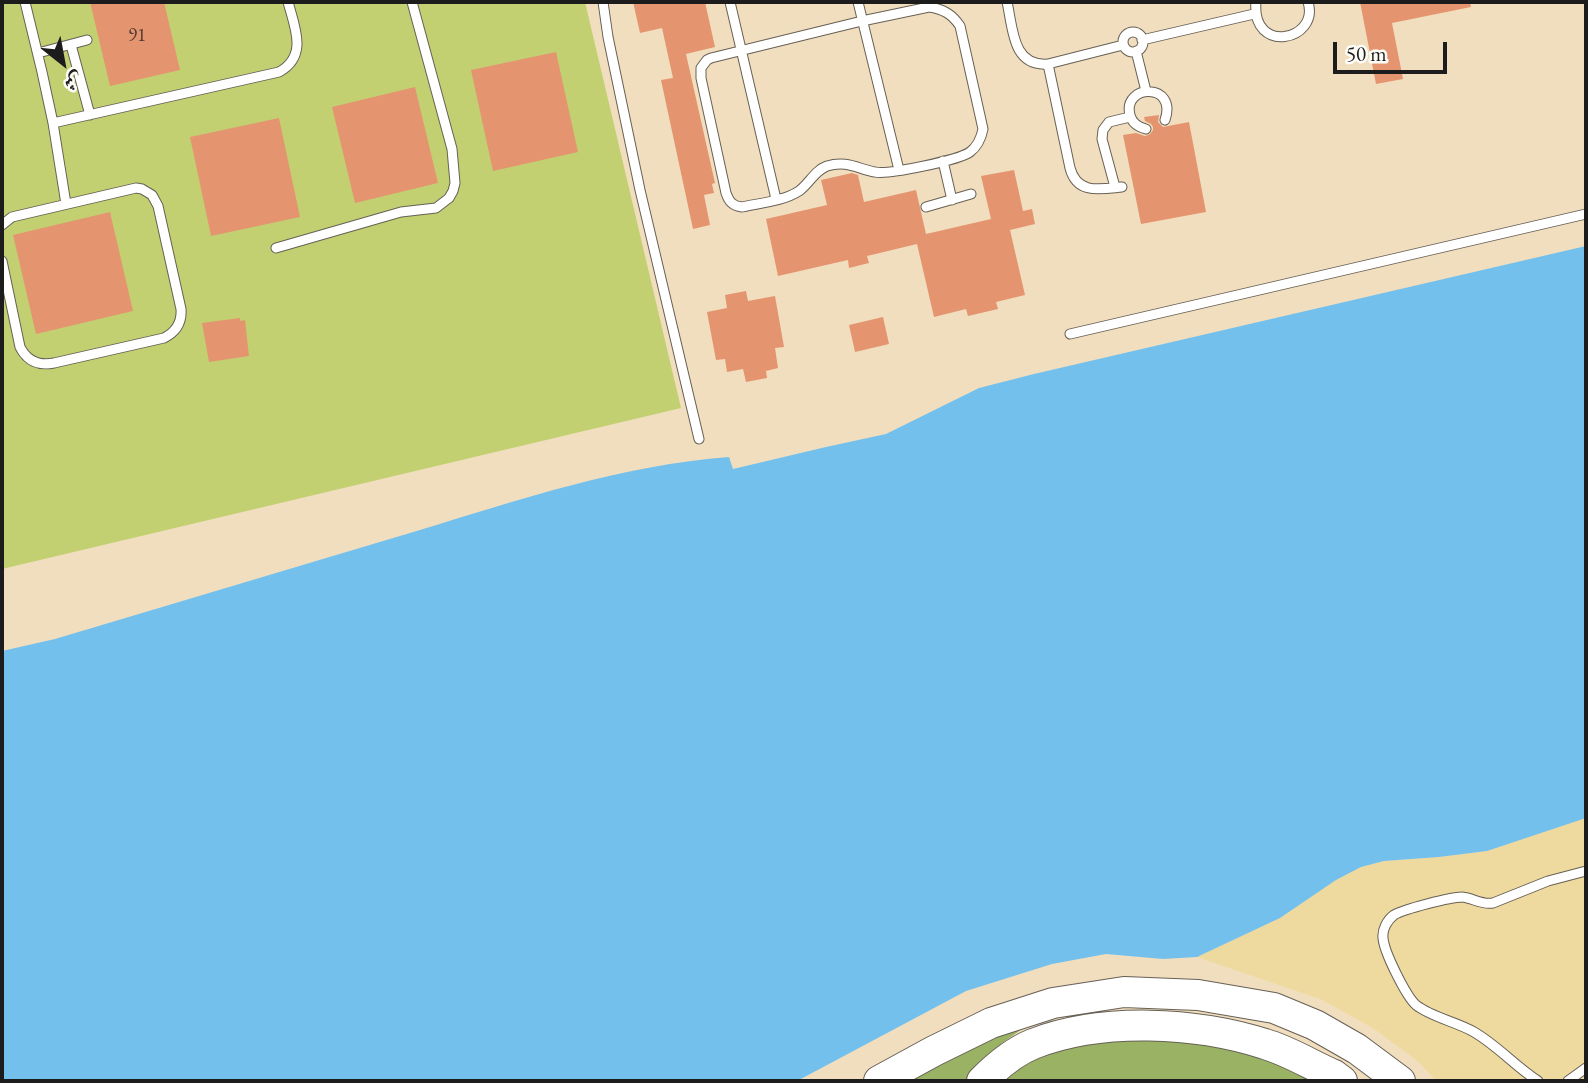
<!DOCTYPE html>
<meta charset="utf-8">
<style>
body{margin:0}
#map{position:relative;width:1588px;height:1083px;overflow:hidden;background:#f1debe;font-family:"EB Garamond",Amiri,serif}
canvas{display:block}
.frame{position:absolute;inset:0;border:4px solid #1c1c1c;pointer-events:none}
.north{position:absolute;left:28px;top:28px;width:70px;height:70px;-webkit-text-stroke:5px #fdfcf7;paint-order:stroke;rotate:149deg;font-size:19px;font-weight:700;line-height:28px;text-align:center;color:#1c1c1c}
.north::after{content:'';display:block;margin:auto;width:24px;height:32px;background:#1c1c1c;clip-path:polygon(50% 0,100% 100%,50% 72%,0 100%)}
.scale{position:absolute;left:1333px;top:42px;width:114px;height:32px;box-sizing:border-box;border:4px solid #1c1c1c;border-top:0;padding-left:9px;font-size:21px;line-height:24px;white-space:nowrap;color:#1c1c1c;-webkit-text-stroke:5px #fdfcf7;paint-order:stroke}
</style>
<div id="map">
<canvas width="1588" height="1083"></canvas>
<div class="frame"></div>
<div class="north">ش</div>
<div class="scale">50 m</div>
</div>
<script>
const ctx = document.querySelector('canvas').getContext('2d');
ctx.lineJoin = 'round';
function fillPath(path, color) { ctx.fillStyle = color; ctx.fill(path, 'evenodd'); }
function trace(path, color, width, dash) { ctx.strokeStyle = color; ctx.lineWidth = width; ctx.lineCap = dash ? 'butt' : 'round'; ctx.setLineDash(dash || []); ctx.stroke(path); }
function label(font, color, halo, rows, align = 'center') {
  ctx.font = font + ' "EB Garamond",serif'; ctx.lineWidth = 5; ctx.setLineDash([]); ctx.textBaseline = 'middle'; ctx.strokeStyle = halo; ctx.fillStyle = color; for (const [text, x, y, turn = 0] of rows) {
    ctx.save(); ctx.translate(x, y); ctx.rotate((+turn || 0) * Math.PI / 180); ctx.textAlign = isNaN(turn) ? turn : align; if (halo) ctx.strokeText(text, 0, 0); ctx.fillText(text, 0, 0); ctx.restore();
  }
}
fillPath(new Path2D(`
 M 2,2 L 585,2 L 681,408 L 2,569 Z`), '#c2d072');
fillPath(new Path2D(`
 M 1037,1019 C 1009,1038 985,1052 966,1081 L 907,1081 L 965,1048 Z
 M 1211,1037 L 1326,1081 L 1002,1081 L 1010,1073 L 1053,1050 L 1087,1038 Z`), '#99b264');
fillPath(new Path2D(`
 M 1586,818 L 1586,1081 L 1436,1081 L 1419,1062 L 1373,1028 L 1320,999 L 1197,957 L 1280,918 L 1336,880 L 1361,867 L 1384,861 L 1439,857 L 1487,851 Z`), '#eeda9e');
fillPath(new Path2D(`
 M 1586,246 L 1586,818 L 1487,851 L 1439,857 L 1384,861 L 1361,867 L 1336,880 L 1280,918 L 1197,957 L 1163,959 L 1106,954 L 1052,964 L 966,991 L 797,1081 L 2,1081 L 2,651 L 55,639 C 177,603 298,566 420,530 C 521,499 623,465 729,457 L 733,469 L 826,447 L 886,434 L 979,388 L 1034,374 Z`), '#73c0ed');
fillPath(new Path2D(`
 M 90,2 L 164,2 L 180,70 L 110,86 Z
 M 633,2 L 705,2 L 715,47 L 686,54 L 715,183 L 712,184 L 714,193 L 704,195 L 710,225 L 693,229 L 661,80 L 673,78 L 662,28 L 640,33 Z
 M 1360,2 L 1470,2 L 1471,7 L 1392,23 L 1403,79 L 1376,84 Z
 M 556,52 L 578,152 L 493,171 L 471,70 Z
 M 415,87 L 438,183 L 355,203 L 332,107 Z
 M 1159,115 L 1158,122 L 1163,127 L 1189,122 L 1206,212 L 1141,224 L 1123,135 L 1136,133 L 1145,136 L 1150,134 L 1153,130 L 1153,127 L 1151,124 L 1145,121 L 1144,117 Z
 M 279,118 L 300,217 L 211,236 L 190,137 Z
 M 1014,170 L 1023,211 L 1032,209 L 1035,224 L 1010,230 L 1025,295 L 996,302 L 998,309 L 968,316 L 966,309 L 934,317 L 917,244 L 867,256 L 869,263 L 849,268 L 848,260 L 778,276 L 766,219 L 827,205 L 821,180 L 852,173 L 858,175 L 864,202 L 916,190 L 926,234 L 991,219 L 981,176 Z
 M 110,212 L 133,311 L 36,334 L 13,235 Z
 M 746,291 L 748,301 L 775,296 L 784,347 L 775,348 L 778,368 L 766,371 L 767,378 L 746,382 L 743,369 L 727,372 L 725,359 L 716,360 L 707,312 L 727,308 L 725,295 Z
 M 883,317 L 889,344 L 855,352 L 849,325 Z
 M 240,318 L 240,321 L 245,320 L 249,356 L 209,362 L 202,323 Z`), '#e4956f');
const service = new Path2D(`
 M 25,2 L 42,72 L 53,123 L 66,204
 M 603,2 L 608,37 L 640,190 L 699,439
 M 730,2 L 776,199
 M 858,2 L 899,170
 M 1007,2 C 1013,28 1012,67 1048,64 L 1123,45
 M 1256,2 C 1251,55 1320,41 1308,2
 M 929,7 C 943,9 952,14 960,26 L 983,129 C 981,139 978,146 970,152 C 959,160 888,175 875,172 C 858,169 847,160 827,166 C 814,171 810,183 799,191 C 784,201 760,203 742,207 C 733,206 729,202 726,193 L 701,78 L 701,68 L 707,60 L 711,58 L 862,21 Z
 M1123 42a10 10 0 1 1 20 0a10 10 0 1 1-20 0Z
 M 1142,40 L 1254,14
 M 71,45 L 90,115
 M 1136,51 L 1146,91
 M 38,53 L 87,40
 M 1048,64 L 1070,168 C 1077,195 1101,189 1122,187
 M 53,123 L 279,72 C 308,56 295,28 288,2
 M 1146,129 C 1138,127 1132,123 1130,115 C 1122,84 1178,82 1165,120
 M 943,161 L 952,200
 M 1115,187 L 1102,139 L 1103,130 L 1109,122 L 1130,117
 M 926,207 L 971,194
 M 2,225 L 12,217 L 136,188 L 142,189 L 152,195 L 158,206 L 181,309 C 182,322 176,332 164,338 L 54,363 C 39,366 27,361 20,347 L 2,261
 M 276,248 L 401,212 L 436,208 L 449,198 L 453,191 L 455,183 L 452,149 L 412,2
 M 1070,334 L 1586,214
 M 1538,1081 C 1516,1067 1498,1046 1474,1032 C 1457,1022 1431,1017 1416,1005 C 1406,996 1384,952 1383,938 C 1382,930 1387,920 1394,915 C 1404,909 1451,897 1462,897 C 1473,898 1481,905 1493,903 L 1548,881 L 1586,871
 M 1568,1081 L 1586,1068`);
const trunk = new Path2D(`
 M 879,1081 L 934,1051 L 991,1023 L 1053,1003 L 1124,992 L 1198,995 L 1274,1008 L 1315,1025 L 1357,1049 L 1400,1081
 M 982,1081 C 997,1066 1013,1052 1033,1044 C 1102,1017 1196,1022 1265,1044 C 1289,1051 1311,1065 1334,1075 L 1342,1081`);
trace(service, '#676055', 11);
trace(trunk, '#676055', 32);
trace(service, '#fff', 9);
trace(trunk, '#fff', 30);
label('19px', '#4e3a31', null, [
 ["91",137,36]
]);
</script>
